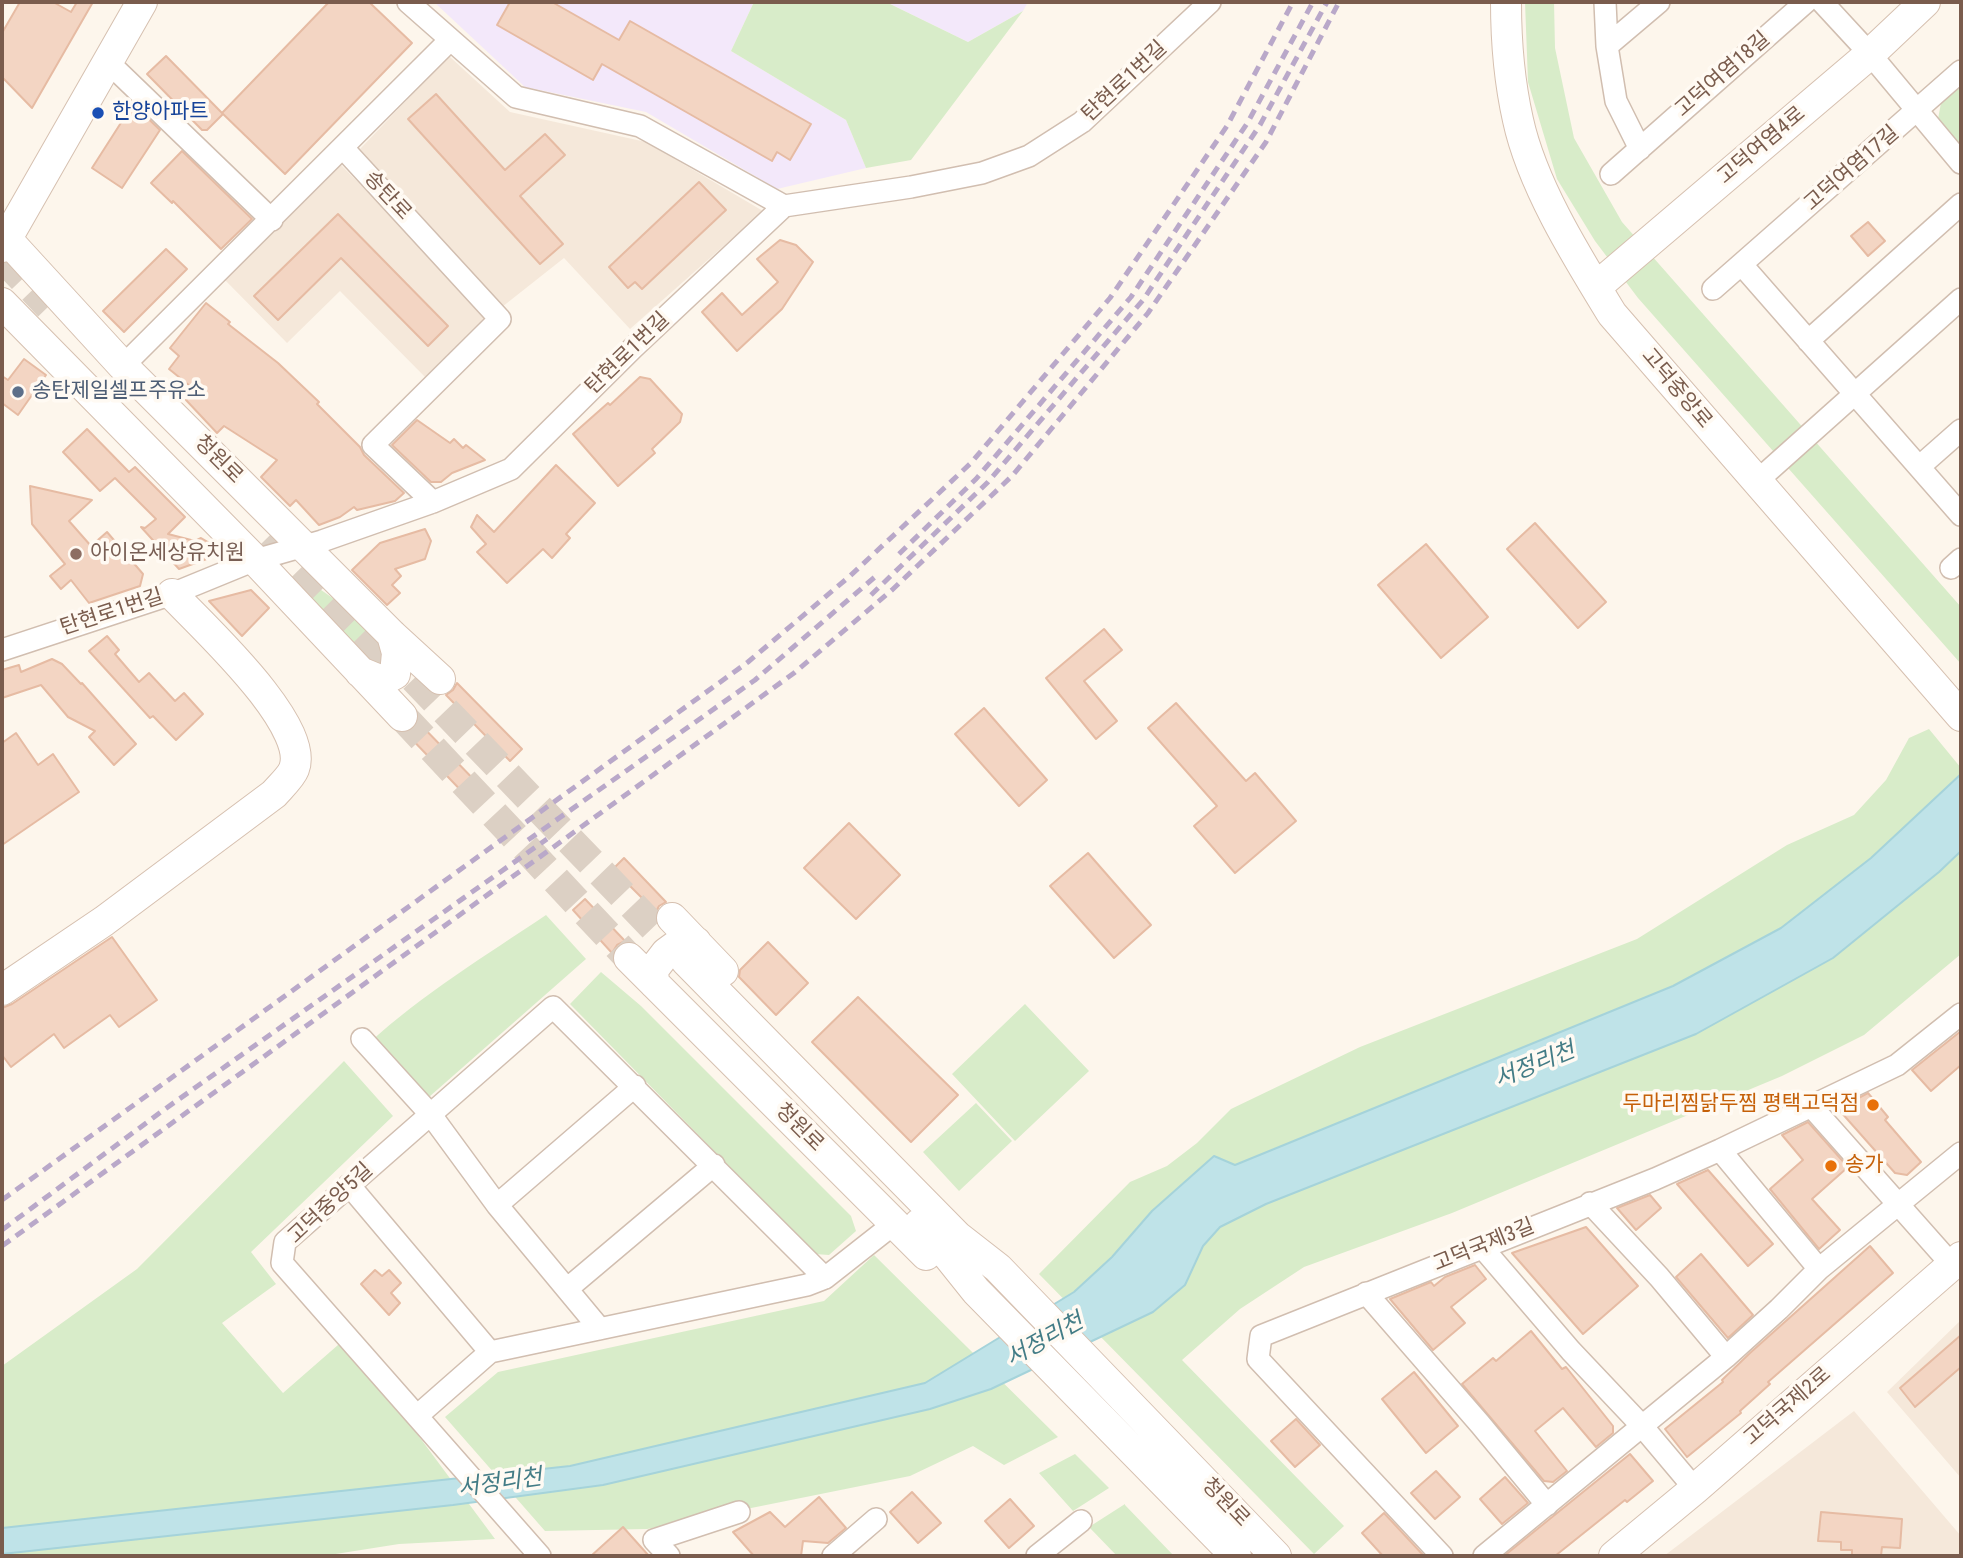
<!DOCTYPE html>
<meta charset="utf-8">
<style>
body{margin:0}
#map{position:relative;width:1963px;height:1558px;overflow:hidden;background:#fdf6ec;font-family:"Roboto Condensed",sans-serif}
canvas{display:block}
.frame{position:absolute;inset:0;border:4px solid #7a5c4d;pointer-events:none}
</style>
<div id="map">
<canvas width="1963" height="1558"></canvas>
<div class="frame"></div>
</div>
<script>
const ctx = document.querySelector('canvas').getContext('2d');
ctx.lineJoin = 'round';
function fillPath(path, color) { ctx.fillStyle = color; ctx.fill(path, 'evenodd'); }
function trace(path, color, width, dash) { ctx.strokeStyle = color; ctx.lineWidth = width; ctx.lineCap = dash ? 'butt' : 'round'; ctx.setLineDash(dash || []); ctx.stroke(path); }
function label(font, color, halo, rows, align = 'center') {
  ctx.font = font + ' "Roboto Condensed","Noto Sans KR",sans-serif'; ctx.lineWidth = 7; ctx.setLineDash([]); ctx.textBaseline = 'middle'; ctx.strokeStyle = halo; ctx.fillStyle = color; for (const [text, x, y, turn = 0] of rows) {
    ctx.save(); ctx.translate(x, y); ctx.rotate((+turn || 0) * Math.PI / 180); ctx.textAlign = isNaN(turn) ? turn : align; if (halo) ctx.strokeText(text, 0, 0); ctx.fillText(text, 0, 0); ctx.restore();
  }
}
fillPath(new Path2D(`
 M 449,56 L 510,112 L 646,142 L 763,211 L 630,329 L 564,258 L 502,307 L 360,149 Z
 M 341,165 L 488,314 L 425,377 L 340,291 L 287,343 L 225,280 Z
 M 1961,1320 L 1961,1478 L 1887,1392 Z
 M 1854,1411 L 1961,1536 L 1961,1556 L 1664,1556 Z`), '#f5e8da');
fillPath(new Path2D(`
 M 434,2 L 754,2 L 731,51 L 846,120 L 866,168 L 777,189 L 646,112 L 525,87 Z
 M 886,2 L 1028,2 L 1023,11 L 968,42 Z`), '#f3e8fa');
fillPath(new Path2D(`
 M 754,2 L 886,2 L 968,42 L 1023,11 L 911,160 L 866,168 L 846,120 L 731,51 Z
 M 1525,2 L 1554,2 L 1555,48 L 1574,138 L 1622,222 L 1961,607 L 1961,664 L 1638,298 L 1595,241 L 1557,179 L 1528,82 Z
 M 1961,86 L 1961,146 L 1938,119 L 1941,103 Z
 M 301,576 L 347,608 L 386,650 L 385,663 L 372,665 L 286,577 Z
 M 1929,729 L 1961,768 L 1961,954 L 1864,1035 L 1782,1076 L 1452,1213 L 1304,1267 L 1240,1309 L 1182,1360 L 1344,1526 L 1314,1554 L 1039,1274 L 1130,1182 L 1167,1166 L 1197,1143 L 1231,1109 L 1360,1047 L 1637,939 L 1787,845 L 1854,815 L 1886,780 L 1909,738 Z
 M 546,915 L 586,959 L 429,1097 L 411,1095 L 369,1043 C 423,994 485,956 546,915 Z
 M 601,972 L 641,1006 L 851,1216 L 856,1231 L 829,1255 L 815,1254 L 570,1004 Z
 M 1025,1004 L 1089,1071 L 1015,1141 L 952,1074 Z
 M 344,1061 L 393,1116 L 251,1252 L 276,1284 L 222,1323 L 283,1393 L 346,1338 L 495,1539 L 399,1544 L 323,1556 L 2,1556 L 2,1366 L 137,1269 Z
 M 976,1103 L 1012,1141 L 959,1191 L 923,1152 Z
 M 874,1255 L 1058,1437 L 1004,1465 L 973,1446 L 910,1476 L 647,1529 L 545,1531 L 445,1417 L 498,1372 L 824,1301 Z
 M 1075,1454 L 1109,1488 L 1073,1511 L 1039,1473 Z
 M 1125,1504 L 1125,1505 L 1174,1556 L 1117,1556 L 1089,1527 Z`), '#d8ecc9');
const water = new Path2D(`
 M 1961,774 L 1961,851 L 1939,872 L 1833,958 L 1696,1034 L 1266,1204 L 1220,1227 L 1203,1246 L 1185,1285 L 1153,1312 L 991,1389 L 930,1409 L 603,1485 L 453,1505 L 2,1554 L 2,1528 L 570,1466 L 925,1383 L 1074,1292 L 1112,1257 L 1152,1211 L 1214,1156 L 1235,1165 L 1673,986 L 1781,928 L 1871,858 Z`);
fillPath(water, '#bfe3e8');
trace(water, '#a5d3da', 2);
const building = new Path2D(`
 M 20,2 L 53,2 L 71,12 L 77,2 L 93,2 L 32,108 L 2,77 L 2,33 Z
 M 329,2 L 369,2 L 412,43 L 285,174 L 222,113 Z
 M 510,2 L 552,2 L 619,40 L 630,21 L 811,124 L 790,160 L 777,152 L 772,161 L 602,64 L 593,80 L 497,25 Z
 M 166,56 L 223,114 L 207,130 L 202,130 L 147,74 Z
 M 436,94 L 505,170 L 545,134 L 565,155 L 520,196 L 563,244 L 540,264 L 408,119 Z
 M 133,104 L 160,130 L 122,188 L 92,168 Z
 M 182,151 L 252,219 L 221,249 L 173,201 L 172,203 L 151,183 Z
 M 699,182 L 726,210 L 642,289 L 635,282 L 628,288 L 609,267 Z
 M 338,214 L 448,326 L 428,346 L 341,258 L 278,320 L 254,296 Z
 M 1868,222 L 1885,241 L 1868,256 L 1851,236 Z
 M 780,240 L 796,245 L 813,262 L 782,309 L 737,351 L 702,312 L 722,293 L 742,315 L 778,282 L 757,259 Z
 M 166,249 L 187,269 L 124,332 L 103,311 Z
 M 206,303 L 230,322 L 228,324 L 278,363 L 319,402 L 317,404 L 360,447 L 364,455 L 404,493 L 395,501 L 357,510 L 354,507 L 340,517 L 319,525 L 296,500 L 290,506 L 261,477 L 277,460 L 224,426 L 217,433 L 186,400 L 195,390 L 169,369 L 179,356 L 170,348 Z
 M 24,359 L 46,375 L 18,415 L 2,403 L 2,376 L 8,380 Z
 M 640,377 L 650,379 L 682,414 L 680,422 L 652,449 L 655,453 L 618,486 L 573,434 L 608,403 L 610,405 Z
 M 417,420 L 450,443 L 454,439 L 463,448 L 466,445 L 485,460 L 452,473 L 441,482 L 431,482 L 392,445 Z
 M 87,429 L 129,472 L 135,467 L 185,517 L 168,534 L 195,541 L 201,538 L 213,545 L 215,556 L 179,569 L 141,527 L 145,528 L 156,519 L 115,478 L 100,491 L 63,452 Z
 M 556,465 L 595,503 L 566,534 L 570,538 L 552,558 L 543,549 L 507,583 L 477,552 L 486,544 L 471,527 L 477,515 L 494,532 Z
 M 30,486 L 92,500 L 69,521 L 91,546 L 107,532 L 143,574 L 140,586 L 89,603 L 71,580 L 61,589 L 50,576 L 65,564 L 32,524 Z
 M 1535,523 L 1606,602 L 1578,628 L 1507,549 Z
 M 425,529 L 431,541 L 425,559 L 395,569 L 401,576 L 392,585 L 400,593 L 387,605 L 352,570 L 380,543 Z
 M 1426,544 L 1488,617 L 1441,658 L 1378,585 Z
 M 251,590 L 269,608 L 242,636 L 209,601 Z
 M 1104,629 L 1122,650 L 1084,681 L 1117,721 L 1096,739 L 1046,678 Z
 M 107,636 L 119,650 L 115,654 L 139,682 L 149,673 L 175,701 L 184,693 L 203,714 L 176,740 L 153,716 L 150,718 L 89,651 Z
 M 52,659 L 62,664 L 81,684 L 82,683 L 136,744 L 114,765 L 89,737 L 95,731 L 68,717 L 41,685 L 2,698 L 2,670 L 19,665 L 21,672 Z
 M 457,683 L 522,749 L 510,761 L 446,695 L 453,690 Z
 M 1176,703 L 1246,781 L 1255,773 L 1296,821 L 1235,873 L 1194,826 L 1217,806 L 1148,728 Z
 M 984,708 L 1047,780 L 1019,806 L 955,734 Z
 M 418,722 L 482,788 L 470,800 L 406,733 L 413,729 Z
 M 16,733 L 38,765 L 53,754 L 79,792 L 2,845 L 2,743 Z
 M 849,823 L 900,875 L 856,919 L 804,868 Z
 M 1088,853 L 1151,925 L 1114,958 L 1050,886 Z
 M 624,858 L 666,902 L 659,906 L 656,912 L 613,869 Z
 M 585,899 L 625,941 L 617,945 L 612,953 L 573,910 Z
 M 112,937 L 157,1000 L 119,1027 L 110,1015 L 64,1048 L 54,1034 L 11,1067 L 2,1055 L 2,1008 L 12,1004 Z
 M 768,942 L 808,983 L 776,1015 L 739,977 L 740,970 Z
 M 858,997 L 958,1095 L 911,1142 L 812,1042 Z
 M 1961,1031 L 1961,1065 L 1931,1091 L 1912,1070 Z
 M 1868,1093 L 1888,1117 L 1885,1120 L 1921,1162 L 1907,1175 L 1895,1173 L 1840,1111 L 1851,1102 Z
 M 1808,1122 L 1848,1167 L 1812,1199 L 1840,1230 L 1819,1249 L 1770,1189 L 1803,1160 L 1782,1135 Z
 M 1708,1170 L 1773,1244 L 1748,1266 L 1677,1184 Z
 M 1650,1195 L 1661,1208 L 1636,1230 L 1617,1208 Z
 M 1586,1227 L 1638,1286 L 1583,1334 L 1512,1253 Z
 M 1870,1246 L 1893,1273 L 1768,1382 L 1770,1384 L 1740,1411 L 1741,1413 L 1687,1457 L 1665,1429 L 1723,1382 L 1722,1380 L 1750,1353 Z
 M 1701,1254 L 1753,1315 L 1728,1338 L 1676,1277 Z
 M 1475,1265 L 1486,1279 L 1451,1307 L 1465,1323 L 1433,1350 L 1390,1299 L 1431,1282 L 1434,1286 L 1445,1277 Z
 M 375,1270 L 382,1276 L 389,1270 L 401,1283 L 391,1293 L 400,1303 L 389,1315 L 361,1284 Z
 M 1531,1331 L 1562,1369 L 1566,1367 L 1613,1426 L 1613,1433 L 1596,1447 L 1563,1408 L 1535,1431 L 1567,1471 L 1553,1482 L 1544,1481 L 1462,1384 L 1493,1358 L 1496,1361 Z
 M 1961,1335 L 1961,1367 L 1915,1407 L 1900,1388 Z
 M 1414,1372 L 1458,1426 L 1426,1453 L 1382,1399 Z
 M 1296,1419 L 1320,1445 L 1295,1467 L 1271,1441 Z
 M 1630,1454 L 1653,1481 L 1627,1502 L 1625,1500 L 1555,1556 L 1504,1556 Z
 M 1436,1471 L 1460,1497 L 1435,1519 L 1411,1493 Z
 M 1505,1477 L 1528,1503 L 1502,1524 L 1480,1499 Z
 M 912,1492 L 941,1523 L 918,1543 L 890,1512 Z
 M 819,1497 L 846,1528 L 828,1543 L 803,1541 L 801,1556 L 754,1556 L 733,1532 L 770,1512 L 785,1527 Z
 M 1010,1499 L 1034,1526 L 1009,1548 L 985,1521 Z
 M 1821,1512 L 1902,1519 L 1900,1548 L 1882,1547 L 1881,1556 L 1852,1556 L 1852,1550 L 1841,1550 L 1841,1542 L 1818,1541 Z
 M 1384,1513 L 1424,1556 L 1383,1556 L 1362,1533 Z
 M 623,1527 L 649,1556 L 591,1556 Z`);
fillPath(building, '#f3d5c3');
trace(building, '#e6bba3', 2);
trace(new Path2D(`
 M 2,257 L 49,306
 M 260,545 L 390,676
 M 383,646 L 686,961
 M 402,716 L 629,958`), '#dcd0c4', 30, [30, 15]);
const street = new Path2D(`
 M 408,2 L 516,97 L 640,126 L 784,206
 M 1605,2 L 1607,46 L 1616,101 L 1640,149
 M 1822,2 L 1870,54 L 1961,163
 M 1607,46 L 1659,2
 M 109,63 L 272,220
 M 343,148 L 500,319 L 373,445 L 433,502
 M 1611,174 L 1806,2
 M 1742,265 L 1961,515
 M 1713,289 L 1961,71
 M 1808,341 L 1961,204
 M 123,366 L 450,40
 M 1919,467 L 1961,430
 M 1756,482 L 1961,299
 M 1951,568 L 1961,559
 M 2,650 L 172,594 L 255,560 L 322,541 L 433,502 L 511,469 L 634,347 L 784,206 L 911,187 L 982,173 L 1029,156 L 1082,122 L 1210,2
 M 362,1039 L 431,1115 L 497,1205 L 600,1329
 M 1811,1106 L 1952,1265
 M 1720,1150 L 1819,1269
 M 349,1185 L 490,1352
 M 1590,1203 L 1659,1277 L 1726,1357
 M 497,1205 L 635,1086
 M 1481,1246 L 1571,1351 L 1642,1426 L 1695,1489
 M 567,1289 L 714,1165
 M 1366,1293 L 1480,1424 L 1547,1505
 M 417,1416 L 490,1352 L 807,1285 L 825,1278 L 895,1223
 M 540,1556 L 282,1263 L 285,1242 L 553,1007 L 825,1278
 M 669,1556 L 654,1540 L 739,1512
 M 833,1556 L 876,1519
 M 1037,1556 L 1081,1521
 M 1442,1556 L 1258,1359 L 1261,1336 L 1655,1179 L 1720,1150 L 1897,1065 L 1961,1014
 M 1484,1556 L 1726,1357 L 1779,1309 L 1819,1269 L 1961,1153`);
const secondary = new Path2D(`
 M 1506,2 C 1506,42 1509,80 1518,120 C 1532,185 1577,257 1612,314 L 1961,716
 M 2,234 L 123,366 L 392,635 L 440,679
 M 2,247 L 142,2
 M 1596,287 L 1870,54 L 1925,2
 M 2,303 L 255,560 L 402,716
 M 360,672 L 382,681 L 395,674 L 397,653 L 392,635
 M 672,918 L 723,971
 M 629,958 L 926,1255
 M 686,961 L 957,1236 L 998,1268 L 1276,1556
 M 654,983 L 653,970 L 666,953 L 681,942 L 696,942
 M 2,990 L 104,921 L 274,794 C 280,787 291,777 294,769 C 311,725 201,625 172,594
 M 919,1224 L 940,1246 L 976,1291 L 1236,1556
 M 1614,1556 L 1695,1489 L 1961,1257`);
trace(street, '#d1beb0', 24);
trace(secondary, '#d6c0b0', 32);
trace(street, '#fff', 21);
trace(secondary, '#fff', 30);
trace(new Path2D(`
 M 899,554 L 976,479 L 1131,297 L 1248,122 L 1313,2
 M 871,595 L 988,482 L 1143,300 L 1260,125 L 1327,2
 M 528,840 L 755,680 L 876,576
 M 2,1200 L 748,662 L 850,576 L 971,463 L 1110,298 L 1227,126 L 1293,2
 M 2,1230 L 165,1109 L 547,839
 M 2,1246 L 794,673 L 892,590 L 1012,476 L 1148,313 L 1266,142 L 1339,2`), '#b9a8c9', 5, [10, 7]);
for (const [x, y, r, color] of [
 [98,113,7,"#1a4fb4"],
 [18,392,7,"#5c6f8a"],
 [76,554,7,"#8d6e63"],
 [1873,1105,7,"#e8710a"],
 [1831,1166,7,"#e8710a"]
]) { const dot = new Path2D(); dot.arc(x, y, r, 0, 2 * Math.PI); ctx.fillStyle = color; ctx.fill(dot); trace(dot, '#fffaf3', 2.5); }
label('21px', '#7a5c4d', '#fffaf3', [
 ["고덕여염18길",1723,75,-41],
 ["탄현로1번길",1125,82,-43],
 ["고덕여염4로",1762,146,-40],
 ["고덕여염17길",1852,169,-41],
 ["송탄로",387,196,47],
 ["탄현로1번길",628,354,-44],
 ["고덕중앙로",1676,389,50],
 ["청원로",218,460,45],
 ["탄현로1번길",112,613,-18],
 ["청원로",799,1128,45],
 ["고덕중앙5길",331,1204,-43],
 ["고덕국제3길",1484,1246,-22],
 ["고덕국제2로",1788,1407,-41],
 ["청원로",1225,1503,46]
]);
label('21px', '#164399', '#fffaf3', [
 ["한양아파트",112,113]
], 'left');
label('21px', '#4e5e75', '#fffaf3', [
 ["송탄제일셀프주유소",32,392]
], 'left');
label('21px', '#785e54', '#fffaf3', [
 ["아이온세상유치원",90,554]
], 'left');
label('21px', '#c56008', '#fffaf3', [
 ["두마리찜닭두찜 평택고덕점",1859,1105],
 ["송가",1845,1166,"left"]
], 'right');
label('italic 23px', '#437c86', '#fffaf3', [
 ["서정리천",1535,1066,-22],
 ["서정리천",1045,1341,-29],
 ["서정리천",500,1484,-8]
]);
</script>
